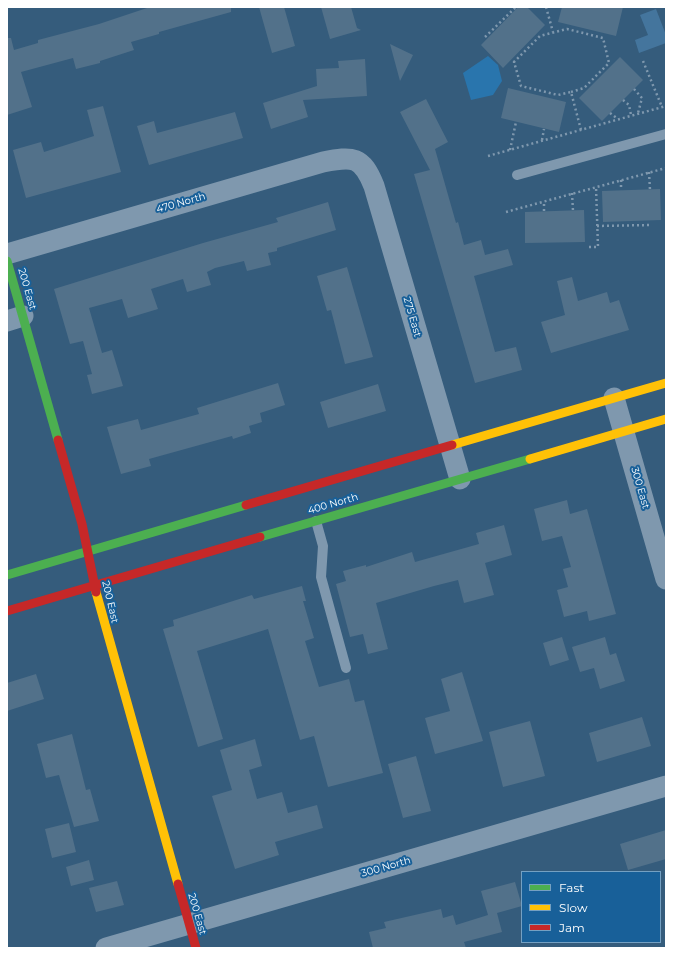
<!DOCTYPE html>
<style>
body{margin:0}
#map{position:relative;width:673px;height:955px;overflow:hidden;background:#355c7c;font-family:Montserrat,sans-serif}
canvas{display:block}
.frame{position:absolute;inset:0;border:8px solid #fff;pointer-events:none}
.legend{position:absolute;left:521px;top:871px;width:140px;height:72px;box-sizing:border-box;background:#186099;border:1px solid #74a0c2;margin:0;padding:5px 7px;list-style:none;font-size:12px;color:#fff}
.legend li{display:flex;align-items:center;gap:8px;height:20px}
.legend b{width:20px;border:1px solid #74a0c2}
</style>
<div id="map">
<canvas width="673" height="955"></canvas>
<div class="frame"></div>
<ul class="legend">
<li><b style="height:5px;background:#4caf50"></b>Fast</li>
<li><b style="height:5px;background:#ffc107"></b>Slow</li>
<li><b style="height:5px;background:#c62828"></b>Jam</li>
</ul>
</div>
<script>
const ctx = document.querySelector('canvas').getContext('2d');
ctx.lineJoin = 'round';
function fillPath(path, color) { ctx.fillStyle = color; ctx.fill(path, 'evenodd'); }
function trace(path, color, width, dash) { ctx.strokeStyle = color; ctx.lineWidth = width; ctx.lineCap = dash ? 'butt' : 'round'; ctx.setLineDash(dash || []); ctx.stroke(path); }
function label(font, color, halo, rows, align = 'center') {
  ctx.font = font + ' Montserrat,sans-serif'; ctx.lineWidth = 4; ctx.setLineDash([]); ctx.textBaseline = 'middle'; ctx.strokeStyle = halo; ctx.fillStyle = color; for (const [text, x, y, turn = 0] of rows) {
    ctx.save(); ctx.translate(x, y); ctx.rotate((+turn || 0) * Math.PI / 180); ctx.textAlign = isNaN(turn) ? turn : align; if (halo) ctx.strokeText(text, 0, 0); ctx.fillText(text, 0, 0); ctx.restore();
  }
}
fillPath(new Path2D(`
 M 488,56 L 498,65 L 502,81 L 493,95 L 471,100 L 463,73 Z`), '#2975ad');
fillPath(new Path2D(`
 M 656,9 L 666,35 L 666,43 L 639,53 L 635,40 L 648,35 L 640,15 Z`), '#44759d');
fillPath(new Path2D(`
 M 150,7 L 231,7 L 231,12 L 159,32 L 159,34 L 131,42 L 134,50 L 100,61 L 100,63 L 76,69 L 73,58 L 21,72 L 32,107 L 7,115 L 7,38 L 11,38 L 14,50 L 38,43 L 38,40 L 99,24 Z
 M 259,7 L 284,7 L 295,46 L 272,53 Z
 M 321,7 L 351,7 L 357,28 L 361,30 L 330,39 Z
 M 518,7 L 527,7 L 545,25 L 503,68 L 481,45 Z
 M 562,7 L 623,7 L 616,36 L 558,22 Z
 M 390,44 L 413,55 L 400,81 Z
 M 620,57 L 643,80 L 602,121 L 579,98 Z
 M 365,59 L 367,96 L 303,100 L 308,117 L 271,129 L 263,103 L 317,86 L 316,69 L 339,68 L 338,61 Z
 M 508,88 L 566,102 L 559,132 L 501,118 Z
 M 426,99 L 448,142 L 435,149 L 456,223 L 458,222 L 464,245 L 481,240 L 485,255 L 508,249 L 513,265 L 474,276 L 495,352 L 516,347 L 522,370 L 475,383 L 414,174 L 430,170 L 400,112 Z
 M 103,106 L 121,172 L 26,198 L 13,150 L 41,142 L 44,152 L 94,136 L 87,110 Z
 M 235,112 L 243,138 L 149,165 L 137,126 L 154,121 L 157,133 Z
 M 660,189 L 661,220 L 603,222 L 602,191 Z
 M 328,202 L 336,230 L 277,248 L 277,251 L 268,253 L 271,265 L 247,271 L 244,261 L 215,268 L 207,272 L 211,285 L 187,292 L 183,279 L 151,289 L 158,309 L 128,318 L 122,299 L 89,308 L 102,353 L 112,350 L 123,386 L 92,394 L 87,375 L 92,374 L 83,341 L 70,344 L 54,289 L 203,243 L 278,222 L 276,218 Z
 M 584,210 L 585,242 L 525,243 L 525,212 Z
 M 347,267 L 373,357 L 345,364 L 331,310 L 327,311 L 317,276 Z
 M 572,277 L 578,301 L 607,292 L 610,303 L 619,300 L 629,330 L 551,353 L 541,322 L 565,315 L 557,281 Z
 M 278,383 L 285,405 L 260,413 L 262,422 L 249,426 L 251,433 L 233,439 L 232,436 L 149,459 L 151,466 L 121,474 L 107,427 L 138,419 L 141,430 L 199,414 L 197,408 Z
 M 378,384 L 386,411 L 328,428 L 320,402 Z
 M 567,500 L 570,514 L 587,509 L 616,614 L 589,621 L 587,611 L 564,617 L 557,590 L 568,587 L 563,569 L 571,567 L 562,536 L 542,541 L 534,509 Z
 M 504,525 L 512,555 L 485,563 L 494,595 L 464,603 L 458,580 L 434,586 L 376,603 L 388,649 L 368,654 L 363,634 L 350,637 L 336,584 L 346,581 L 343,571 L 366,565 L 366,567 L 412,552 L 415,562 L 479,544 L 476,533 Z
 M 302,586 L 306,601 L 303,601 L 314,638 L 305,641 L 319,687 L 349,679 L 355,702 L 364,700 L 383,773 L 328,787 L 314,736 L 300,740 L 268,629 L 197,651 L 223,739 L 198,747 L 163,629 L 174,626 L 173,620 L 211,608 L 252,595 L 254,599 Z
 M 562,637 L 569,660 L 550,666 L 543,643 Z
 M 605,637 L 610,655 L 616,653 L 625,681 L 600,689 L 594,668 L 580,672 L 572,647 Z
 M 462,672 L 483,741 L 435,754 L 425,718 L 450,711 L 441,679 Z
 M 36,674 L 44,699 L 7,711 L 7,683 Z
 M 642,717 L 651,746 L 597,762 L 589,733 Z
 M 530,721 L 545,776 L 503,787 L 489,732 Z
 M 72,734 L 86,790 L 90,789 L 99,821 L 74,827 L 59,775 L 46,778 L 37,744 Z
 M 255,739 L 262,766 L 249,770 L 257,799 L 282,792 L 288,813 L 317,805 L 323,828 L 275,842 L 279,855 L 235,869 L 212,796 L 232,790 L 220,750 Z
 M 416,756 L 431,811 L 403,818 L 388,764 Z
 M 69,823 L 76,852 L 52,858 L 45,829 Z
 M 666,830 L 666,859 L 628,870 L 620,844 Z
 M 89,860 L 94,880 L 71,886 L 66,867 Z
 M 117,881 L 124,905 L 96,912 L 89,888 Z
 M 515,882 L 522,906 L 497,913 L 502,932 L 464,942 L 466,948 L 373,948 L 369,932 L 386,928 L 384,922 L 441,909 L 443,918 L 453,915 L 456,925 L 488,915 L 481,891 Z`), '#52718a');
trace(new Path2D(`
 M 546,7 L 553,32
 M 485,37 L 516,7
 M 643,61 L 662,107
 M 634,89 L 642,98 L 638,113
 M 571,92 L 584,88 L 609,63 L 603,38 L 567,29 L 540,36 L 514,62 L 521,86 L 558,95 L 571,92 L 581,130
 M 623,100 L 629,105 L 631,115
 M 610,113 L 618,119
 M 542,140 L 544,129
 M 510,150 L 516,122
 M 488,156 L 666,106
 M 649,172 L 650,190
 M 621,180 L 621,190
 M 572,193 L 573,211
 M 544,211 L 544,201
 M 506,212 L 666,168
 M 597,226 L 651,225
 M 589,247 L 598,247 L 596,187`), '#7f98ae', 2.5, [2, 3]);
trace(new Path2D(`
 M 517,175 L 666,134
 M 316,521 L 323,546 L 321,577 L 346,668`), '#7f98ae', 10);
trace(new Path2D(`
 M 7,254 L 323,162 C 353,156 362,156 374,186 L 460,479
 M 7,321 L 23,316
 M 614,398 L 666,579
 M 106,948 L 666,786`), '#7f98ae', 21);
trace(new Path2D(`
 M 7,261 L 58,440
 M 260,537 L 530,459
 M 7,575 L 246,505`), '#4caf50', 9);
trace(new Path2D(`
 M 452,445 L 666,383
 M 530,459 L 666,419
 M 96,592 L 178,884`), '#ffc107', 9);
trace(new Path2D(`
 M 58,440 L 82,524 L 96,592
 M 246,505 L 452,445
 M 7,611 L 260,537
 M 178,884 L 196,948`), '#c62828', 9);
label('10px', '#fff', '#186099', [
 ["470 North",181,203,-16],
 ["200 East",27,289,74],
 ["275 East",412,317,74],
 ["300 East",640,488,74],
 ["400 North",333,504,-16],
 ["200 East",110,602,77],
 ["300 North",386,867,-16],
 ["200 East",197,914,74]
]);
</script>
